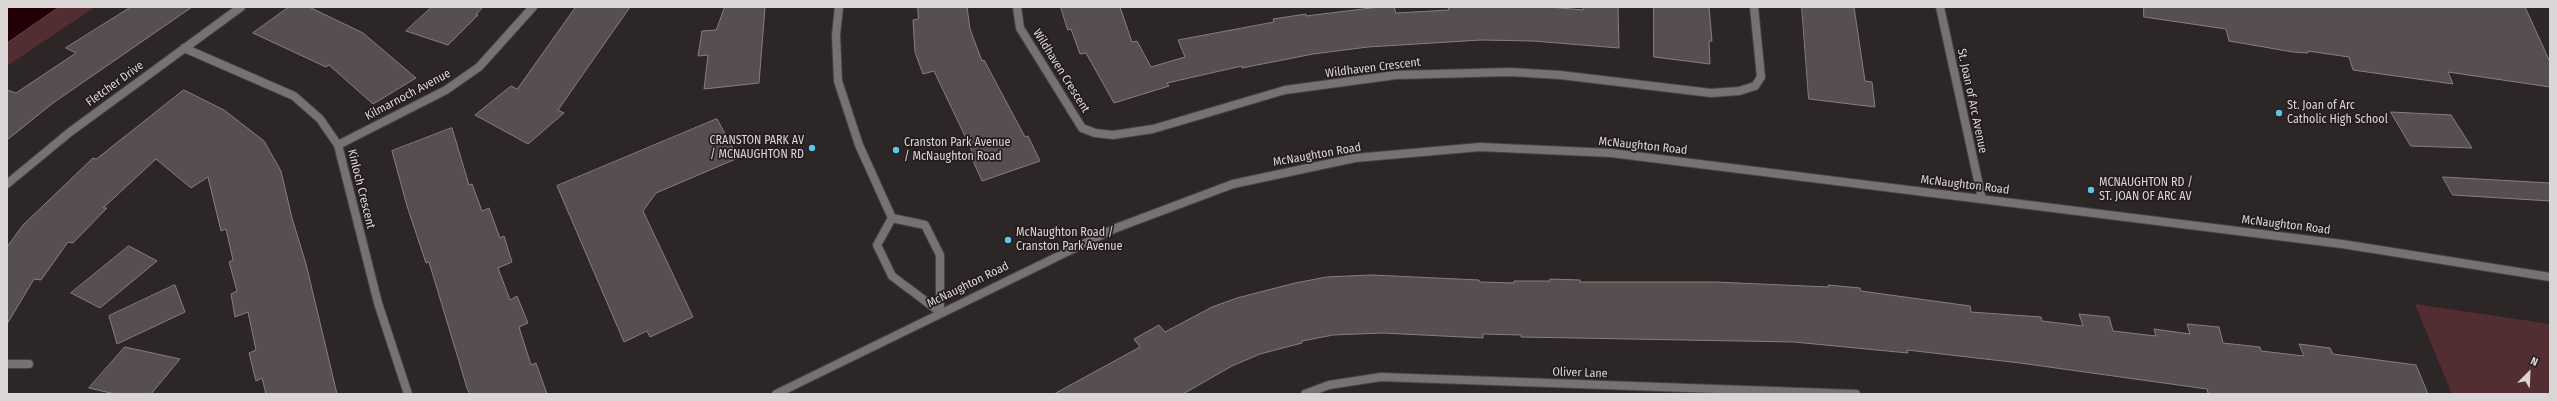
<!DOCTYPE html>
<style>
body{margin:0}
#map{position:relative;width:2557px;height:401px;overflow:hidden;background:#2d2626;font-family:"Fira Sans Condensed",sans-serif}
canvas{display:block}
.frame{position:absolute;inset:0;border:8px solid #dbd6d6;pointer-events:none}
.north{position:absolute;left:2509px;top:353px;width:40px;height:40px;-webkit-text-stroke:3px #241c1d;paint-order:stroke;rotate:24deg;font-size:11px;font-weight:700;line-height:16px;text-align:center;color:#dbd6d6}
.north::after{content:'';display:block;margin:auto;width:14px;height:18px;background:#dbd6d6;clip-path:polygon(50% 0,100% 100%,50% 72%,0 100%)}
</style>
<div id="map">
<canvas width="2557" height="401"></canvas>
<div class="frame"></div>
<div class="north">N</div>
</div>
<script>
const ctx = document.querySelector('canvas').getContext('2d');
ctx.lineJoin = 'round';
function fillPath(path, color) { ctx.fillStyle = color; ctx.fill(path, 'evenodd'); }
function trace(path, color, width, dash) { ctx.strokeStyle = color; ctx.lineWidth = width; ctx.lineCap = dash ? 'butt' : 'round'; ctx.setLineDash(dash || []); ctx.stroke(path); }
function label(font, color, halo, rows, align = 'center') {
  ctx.font = font + ' "Fira Sans Condensed",sans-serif'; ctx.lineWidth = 3.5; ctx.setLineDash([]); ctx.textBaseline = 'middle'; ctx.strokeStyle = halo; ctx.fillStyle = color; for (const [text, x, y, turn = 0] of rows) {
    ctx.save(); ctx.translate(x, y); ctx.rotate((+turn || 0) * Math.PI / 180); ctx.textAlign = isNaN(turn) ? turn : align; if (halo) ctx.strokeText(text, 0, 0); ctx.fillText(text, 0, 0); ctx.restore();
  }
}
fillPath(new Path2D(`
 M 7,7 L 95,7 L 7,66 Z
 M 2415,304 L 2550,324 L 2550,394 L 2452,394 Z`), '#522e33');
const water = new Path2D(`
 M 7,7 L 59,7 L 7,43 Z`);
fillPath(water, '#230005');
trace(water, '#5a4044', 1);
const building = new Path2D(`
 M 131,7 L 192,7 L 53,103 L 7,140 L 7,90 L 16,93 L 76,53 L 66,48 Z
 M 289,7 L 309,7 L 363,33 L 416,78 L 373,104 L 329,65 L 326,67 L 253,33 Z
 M 432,7 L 483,7 L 476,15 L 478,15 L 448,45 L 406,31 Z
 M 576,7 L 630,7 L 558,110 L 564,113 L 528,144 L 475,115 L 511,86 L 517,89 Z
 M 725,7 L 765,7 L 759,83 L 704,89 L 708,55 L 698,56 L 702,31 L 716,30 Z
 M 918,7 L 967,7 L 970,29 L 982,61 L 984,60 L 1025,137 L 1028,136 L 1040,161 L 982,181 L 971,156 L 974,155 L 934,71 L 923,74 L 915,52 L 913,20 L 918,19 Z
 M 1061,7 L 1120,7 L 1132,42 L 1137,41 L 1151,67 L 1185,57 L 1178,40 L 1274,22 L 1273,19 L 1306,14 L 1306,16 L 1379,7 L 1394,7 L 1396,13 L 1449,10 L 1448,7 L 1549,7 L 1583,10 L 1583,7 L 1618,7 L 1619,48 L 1533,41 L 1481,40 L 1368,47 L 1313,54 L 1242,68 L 1242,66 L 1167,83 L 1169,86 L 1114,103 L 1086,53 L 1080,54 L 1071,29 L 1068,30 Z
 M 1654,7 L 1709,7 L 1712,41 L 1709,41 L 1710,64 L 1654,57 Z
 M 1802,7 L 1854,7 L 1865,81 L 1872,82 L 1875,107 L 1809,99 Z
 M 2144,7 L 2525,7 L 2550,62 L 2550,87 L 2448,72 L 2453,84 L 2353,70 L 2349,57 L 2308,51 L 2308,53 L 2293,52 L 2229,41 L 2226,29 L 2144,17 Z
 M 184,90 L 224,110 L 264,141 L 281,171 L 292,218 L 306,264 L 337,394 L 266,394 L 262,378 L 256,381 L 249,353 L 256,350 L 248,312 L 235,317 L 231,294 L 237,291 L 229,262 L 233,260 L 226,229 L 221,231 L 208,177 L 191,188 L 156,159 L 103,208 L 107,208 L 73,243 L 68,242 L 41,280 L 34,279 L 7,324 L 7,247 L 23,225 L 93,158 L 96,159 Z
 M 2391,112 L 2451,115 L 2472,148 L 2411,146 Z
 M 717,119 L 738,158 L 656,193 L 643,211 L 693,317 L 650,337 L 647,331 L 624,342 L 557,186 Z
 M 452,128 L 469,185 L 472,184 L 482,211 L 489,208 L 500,238 L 504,236 L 512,262 L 498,268 L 510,300 L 517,296 L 528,323 L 519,327 L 531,365 L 536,363 L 547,394 L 470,394 L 467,388 L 429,262 L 426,263 L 407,206 L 392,151 Z
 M 2443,177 L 2550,183 L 2550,201 L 2453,195 Z
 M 129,246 L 157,261 L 100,308 L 71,293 Z
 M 1372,275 L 1479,280 L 1480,282 L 1514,283 L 1514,281 L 1550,281 L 1550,279 L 1580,280 L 1580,282 L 1715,282 L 1829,287 L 1828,285 L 1860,288 L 1861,291 L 1970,306 L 1971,312 L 2041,317 L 2042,321 L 2083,326 L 2079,314 L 2109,317 L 2113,331 L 2156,336 L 2154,329 L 2190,334 L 2187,324 L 2219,327 L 2223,343 L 2260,347 L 2261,351 L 2304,356 L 2299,344 L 2330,348 L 2333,354 L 2416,365 L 2428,394 L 2214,394 L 2208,393 L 2207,389 L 2020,363 L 1907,350 L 1908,353 L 1794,342 L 1521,337 L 1521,335 L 1483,334 L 1483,338 L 1382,333 L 1333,335 L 1302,341 L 1302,343 L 1260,354 L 1232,366 L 1183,394 L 1054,394 L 1140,347 L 1134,339 L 1159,325 L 1165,332 L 1212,307 L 1237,298 L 1295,283 L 1327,277 Z
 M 175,285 L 185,312 L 117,344 L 109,316 Z
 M 125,347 L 180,359 L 151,394 L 115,394 L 89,388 Z`);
fillPath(building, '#574e4f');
trace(building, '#877e7f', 1);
const minor = new Path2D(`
 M 1017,7 L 1020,28 L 1082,128 L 1095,133 L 1113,135 L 1153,129 L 1285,90 L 1396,75 L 1510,72 L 1560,75 L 1711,93 L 1739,91 L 1755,86 L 1761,77 L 1754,7
 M 184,48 L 294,96 L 320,119 L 338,145 L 378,303 L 408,394
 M 338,145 L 446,90 L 479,67 L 533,7
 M 7,184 L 70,132 L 241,7
 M 7,364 L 29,364
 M 1305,394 L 1329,385 L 1381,377 L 1856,394`);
const tertiary = new Path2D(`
 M 839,7 L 836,35 L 838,81 L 859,145 L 892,218
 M 1940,7 L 1982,199
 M 892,218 L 877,245 L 892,276 L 940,312
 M 892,218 L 925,225 L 940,255 L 940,312
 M 776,394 L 1116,228 L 1233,184 L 1355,158 L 1480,147 L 1611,153 L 2342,244 L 2550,277`);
trace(minor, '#494242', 10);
trace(tertiary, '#494242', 10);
trace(minor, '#767272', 8);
trace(tertiary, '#767272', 8);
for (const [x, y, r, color] of [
 [2279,113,4,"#5cc7e8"],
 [812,148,4,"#5cc7e8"],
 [896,150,4,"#5cc7e8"],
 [2091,190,4,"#5cc7e8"],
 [1008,240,4,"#5cc7e8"]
]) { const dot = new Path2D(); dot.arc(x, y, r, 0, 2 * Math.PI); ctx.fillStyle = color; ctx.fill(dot); trace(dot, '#241c1d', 1.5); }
label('12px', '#dbd6d6', '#241c1d', [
 ["Wildhaven Crescent",1373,68,-7],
 ["Wildhaven Crescent",1061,71,58],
 ["Fletcher Drive",115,84,-36],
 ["Kilmarnoch Avenue",408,95,-28],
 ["St. Joan of Arc Avenue",1972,101,78],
 ["McNaughton Road",1643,146,6],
 ["McNaughton Road",1317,155,-10],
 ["McNaughton Road",1965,185,7],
 ["Kinloch Crescent",361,189,76],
 ["McNaughton Road",2286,225,7],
 ["McNaughton Road",968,285,-26],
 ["Oliver Lane",1580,373,2]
]);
label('12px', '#dbd6d6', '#241c1d', [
 ["St. Joan of Arc",2287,106],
 ["Catholic High School",2287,120],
 ["CRANSTON PARK AV",804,141,"right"],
 ["/ MCNAUGHTON RD",804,155,"right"],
 ["Cranston Park Avenue",904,143],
 ["/ McNaughton Road",904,157],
 ["MCNAUGHTON RD /",2099,183],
 ["ST. JOAN OF ARC AV",2099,197],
 ["McNaughton Road /",1016,233],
 ["Cranston Park Avenue",1016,247]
], 'left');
</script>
